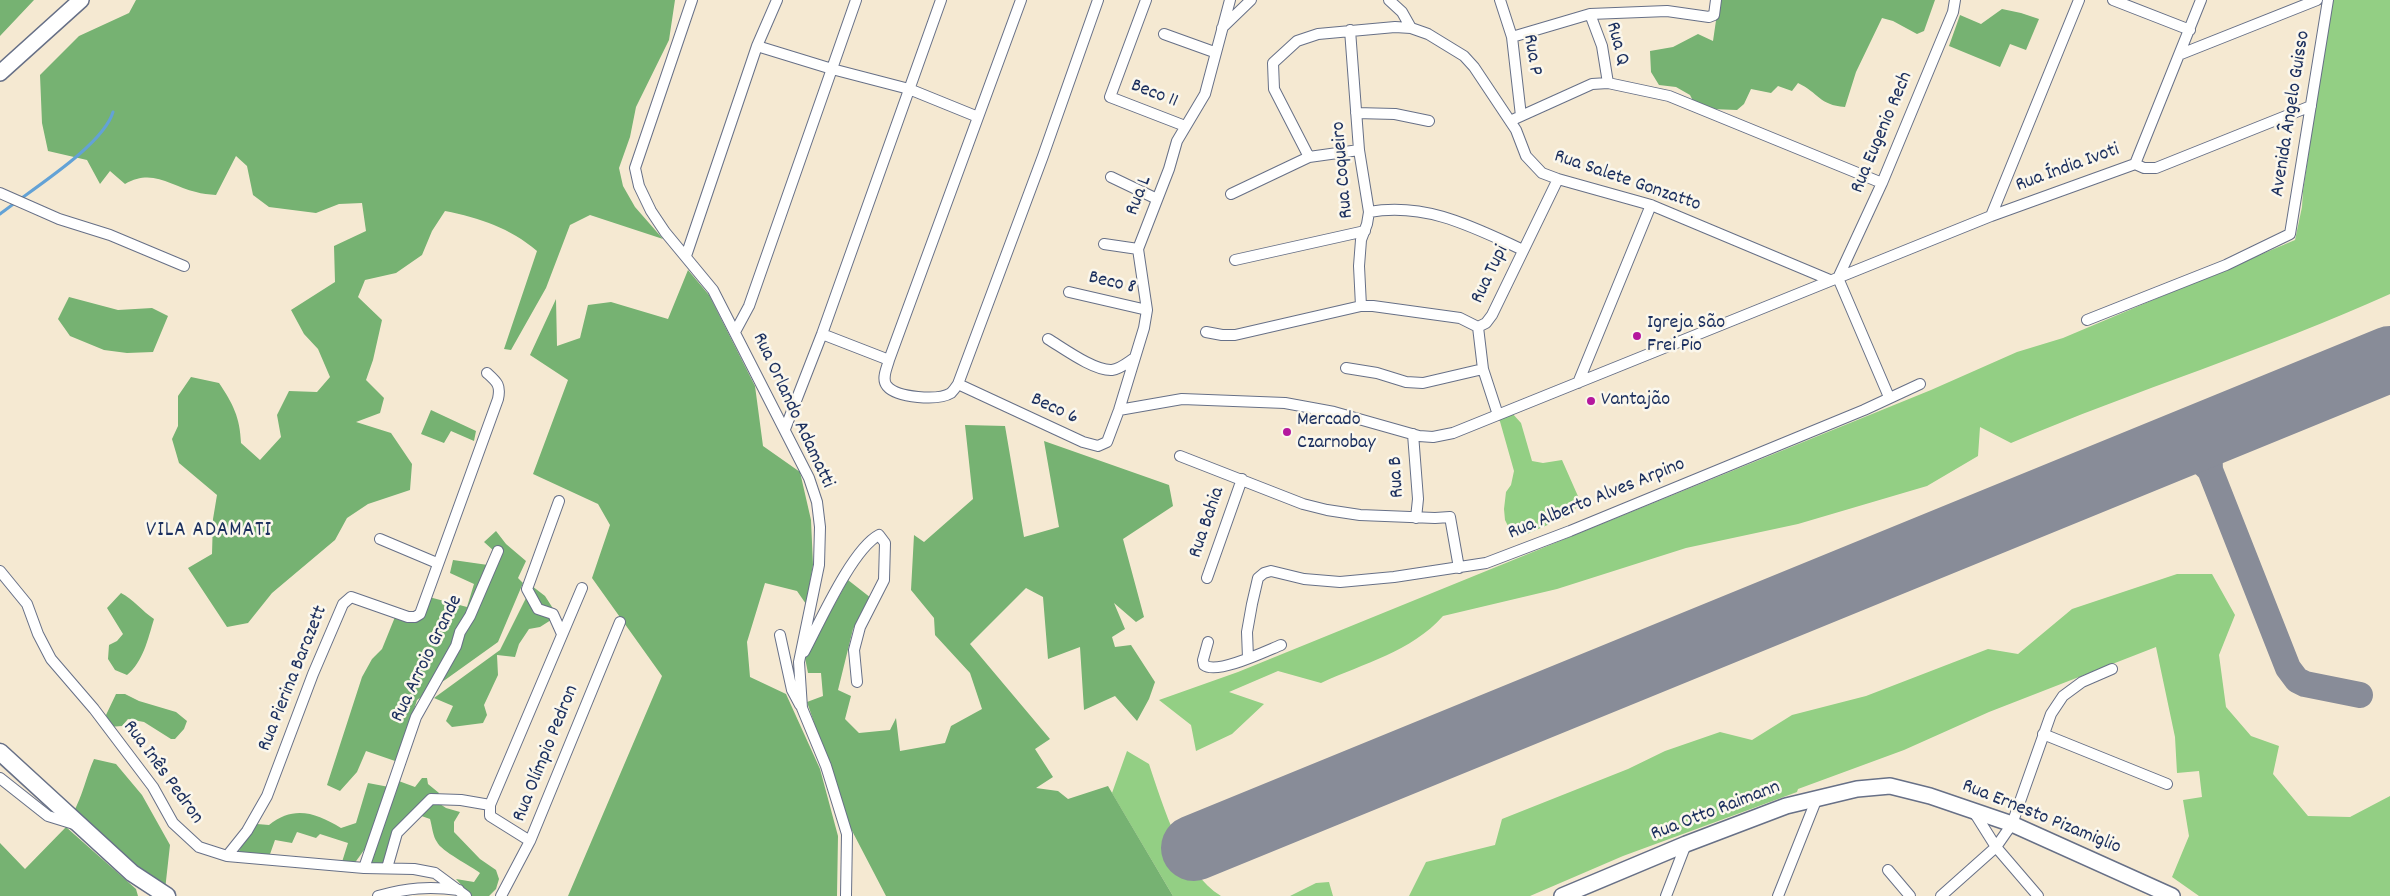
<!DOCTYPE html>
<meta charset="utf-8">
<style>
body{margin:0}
canvas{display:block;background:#f5e9d2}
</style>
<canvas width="2390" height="896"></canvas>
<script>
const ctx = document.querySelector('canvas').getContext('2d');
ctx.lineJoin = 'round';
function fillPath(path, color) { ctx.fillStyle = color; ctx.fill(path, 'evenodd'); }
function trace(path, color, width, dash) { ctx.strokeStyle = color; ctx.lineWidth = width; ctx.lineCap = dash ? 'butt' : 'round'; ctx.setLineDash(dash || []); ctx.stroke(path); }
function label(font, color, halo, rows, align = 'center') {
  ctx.font = font + ' Dekko,sans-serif'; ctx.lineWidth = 5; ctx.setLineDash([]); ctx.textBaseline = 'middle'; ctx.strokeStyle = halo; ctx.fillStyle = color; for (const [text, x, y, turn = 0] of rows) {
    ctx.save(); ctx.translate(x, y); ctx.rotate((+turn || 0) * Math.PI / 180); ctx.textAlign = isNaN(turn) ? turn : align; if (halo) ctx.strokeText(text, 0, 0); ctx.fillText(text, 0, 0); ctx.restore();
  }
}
fillPath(new Path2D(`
 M 2332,0 L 2390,0 L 2390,294 C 2266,350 2136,390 2011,443 L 1980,427 L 1978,456 L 1927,486 L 1798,524 L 1686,548 L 1557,589 L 1443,616 C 1411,652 1364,663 1321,683 L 1278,671 L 1229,692 L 1264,704 L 1232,734 L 1196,751 L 1191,725 L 1159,700 L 1238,672 L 1931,390 L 2017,352 L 2063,338 L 2295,240 L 2302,207 L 2303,191 Z
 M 1512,413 L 1521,423 L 1532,461 L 1543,463 L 1562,460 L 1581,503 L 1568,516 L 1527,534 L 1509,528 L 1505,520 L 1504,509 L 1506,492 L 1511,485 L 1514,471 L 1499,418 Z
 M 2177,574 L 2212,574 L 2235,615 L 2219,655 L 2226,707 L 2251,736 L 2279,746 L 2273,774 L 2308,816 L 2350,817 L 2390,796 L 2390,896 L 2199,896 L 2172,877 L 2189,836 L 2183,800 L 2202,797 L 2199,771 L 2177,773 L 2175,737 L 2156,647 L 1989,712 L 1904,750 L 1798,789 L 1797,792 L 1623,856 L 1530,896 L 1409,896 L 1426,862 L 1495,845 L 1502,819 L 1628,769 L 1665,751 L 1720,732 L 1752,740 L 1792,715 L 1866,696 L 1988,649 L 2018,654 L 2072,609 Z
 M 1127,751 L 1149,764 C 1163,806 1183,873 1221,896 L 1173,896 L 1112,793 Z
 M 1329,882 L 1333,896 L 1290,896 L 1316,883 Z`), '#93cf84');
fillPath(new Path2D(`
 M 0,0 L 34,0 L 0,36 Z
 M 136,0 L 675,0 L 669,40 L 636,107 L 630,137 L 619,168 L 623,186 L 635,207 L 663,239 L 590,215 L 570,225 L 546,288 L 511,350 L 504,349 L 537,251 C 510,228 480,218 445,211 L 432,231 L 422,255 L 396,273 L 365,280 L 358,297 L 382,320 L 373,360 L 366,380 L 384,398 L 380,413 L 356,422 L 391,433 L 412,464 L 410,490 L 368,504 L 347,518 L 335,540 L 272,593 L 248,623 L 227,627 L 188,568 L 212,554 L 213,519 L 217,495 L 179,463 L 172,439 L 178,426 L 178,396 L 191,377 L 219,383 C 233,404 240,417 241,443 L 260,460 L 281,437 L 277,415 L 289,391 L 317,392 L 330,377 L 318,349 L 304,334 L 291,310 L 335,282 L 334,246 L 366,231 L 362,203 L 339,204 L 316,213 L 269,207 L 253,195 L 247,166 L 236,156 L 216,195 C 209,194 202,194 196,192 C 170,186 153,168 125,184 L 110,171 L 100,184 L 87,160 L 48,151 L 42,123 L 40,75 L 79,36 L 129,13 Z
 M 1719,0 L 1935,0 L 1924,31 L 1917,34 L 1893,21 L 1882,18 L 1856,72 L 1845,107 C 1819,105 1819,93 1798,83 L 1792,91 L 1778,86 L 1771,93 L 1751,89 L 1744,104 L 1737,110 L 1711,109 L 1694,103 L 1690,95 L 1676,87 L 1659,85 L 1651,72 L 1650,51 L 1673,47 L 1698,34 L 1713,41 Z
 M 2002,9 L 2021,13 L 2039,19 L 2026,50 L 2010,44 L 2000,67 L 1949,46 L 1960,15 L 1981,24 Z
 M 688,270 L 709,295 L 755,386 L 763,446 L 800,472 L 811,520 L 813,565 L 806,604 L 797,591 L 765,583 L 747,642 L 750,677 L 786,694 L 820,769 L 838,836 L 837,896 L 568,896 L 662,676 L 592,578 L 610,525 L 598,504 L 533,474 L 568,380 L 530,355 L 556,299 L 557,346 L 580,338 L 588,305 L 611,302 L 668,319 Z
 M 69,297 L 118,310 L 152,308 L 168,316 L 153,352 L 127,353 L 104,350 L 70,336 L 58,319 Z
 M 431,410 L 476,431 L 474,441 L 451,431 L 444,443 L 421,434 Z
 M 965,425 L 1005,426 L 1024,537 L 1059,527 L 1044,441 L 1169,485 L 1173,506 L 1123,539 L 1144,617 L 1136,622 L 1114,603 L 1125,629 L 1112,637 L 1115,647 L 1131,645 L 1155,682 L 1149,699 L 1137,721 L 1115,696 L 1084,710 L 1080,647 L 1048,659 L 1043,597 L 1026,588 L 970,644 L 1050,739 L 1035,749 L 1053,777 L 1036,788 L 1058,791 L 1068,799 L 1108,786 L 1173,896 L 886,896 L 849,825 L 807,702 L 823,696 L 821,673 L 808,673 L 805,658 L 848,580 L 871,598 L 853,629 L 838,690 L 851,696 L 845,719 L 859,733 L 890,730 L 896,718 L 900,751 L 945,743 L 951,726 L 982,709 L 970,673 L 935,635 L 934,618 L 911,590 L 914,535 L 924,542 L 973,499 Z
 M 496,531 L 506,544 L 526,561 L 518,578 L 523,583 L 498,642 L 417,700 L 398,762 L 366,751 L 357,772 L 340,791 L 327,785 L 362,677 L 372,659 L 382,649 L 395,617 L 416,623 L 422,617 L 429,597 L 467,607 L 474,584 L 450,573 L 453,560 L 488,565 L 494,551 L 484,542 Z
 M 532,586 L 545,596 L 554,610 L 551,620 L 540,627 L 529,629 L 519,644 L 515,657 L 497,655 L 498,675 L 484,705 L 487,715 L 483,723 L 452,727 L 446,721 L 453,706 L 434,698 L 500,650 Z
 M 121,593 C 133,599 142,611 154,619 C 148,639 143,662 127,675 L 115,670 L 108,659 L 109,645 L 117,641 L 123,634 L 107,608 Z
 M 116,694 L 125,694 L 139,701 L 176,712 L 187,721 L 184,729 L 175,739 L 171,739 L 144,722 L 128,719 L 122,726 L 109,727 L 106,715 Z
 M 94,759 L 116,764 L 142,795 L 170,845 L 165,890 L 73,813 C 83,795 86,777 94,759 Z
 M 422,778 L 427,778 L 428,784 L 439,793 L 434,800 L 446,808 L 460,812 L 454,822 L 454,832 L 480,859 L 496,870 L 499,879 L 496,889 L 489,896 L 471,896 L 456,879 L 474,882 L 480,873 C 471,866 441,851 437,842 C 433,837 432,826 430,819 L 413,813 L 383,866 L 369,867 L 396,780 L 415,787 Z
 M 368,783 L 389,787 L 372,839 L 354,864 L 342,862 L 348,843 L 320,834 L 316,838 L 297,832 L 292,843 L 275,840 L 269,857 L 238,853 L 243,843 L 257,824 L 269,825 C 294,805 316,813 341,828 L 356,823 Z
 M 66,827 L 136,889 L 138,896 L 0,896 L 0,843 L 25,869 Z`), '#76b272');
trace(new Path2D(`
 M 0,214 C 29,191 103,146 113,112`), '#63a2d6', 3);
trace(new Path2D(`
 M 2230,423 C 2216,436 2208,450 2210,470 L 2288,668 L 2297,680 L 2305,684 L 2360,695
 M 2160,453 C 2181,451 2195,454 2210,470`), '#888c98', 26);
trace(new Path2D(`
 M 1194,848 L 2390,359`), '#888c98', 66);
const street = new Path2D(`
 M 692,0 L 635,168 L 639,186 L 651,211 L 665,232 L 713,290 L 809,478 L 817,502 L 820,527 L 819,565 L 799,662 L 802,708 L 826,766 L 847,834 L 846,896
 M 1021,0 L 889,360 C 887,368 881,379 887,386 C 897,398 938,401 951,393 C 953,391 956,387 958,384 L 1043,156 L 1098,0
 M 1146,0 L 1110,97 L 1185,126
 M 1389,0 L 1402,12 L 1411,28
 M 1500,0 L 1512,37 L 1521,116
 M 2113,0 L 2190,30
 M 1590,14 L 1602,46 L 1608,83
 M 1222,28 L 1251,0
 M 1350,30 L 1359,150 L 1369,212 L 1367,224 L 1361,240 L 1359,266 L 1361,306
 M 1164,34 L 1214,52
 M 1512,37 L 1590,14 L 1667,11 L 1709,17 L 1714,15 L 1716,0
 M 757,46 L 832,69 L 909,89 L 978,117
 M 2181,54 L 2317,0
 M 1356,113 L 1395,114 L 1429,121
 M 1510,121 L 1592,84 L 1608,83 L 1669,96 L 1882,183
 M 1309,157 L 1274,89 L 1273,63 L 1297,41 L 1318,34 L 1395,27 L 1411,28 L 1428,34 L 1464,56 L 1474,67 L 1516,130 L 1526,156 L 1542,173 L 1558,179 L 1651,205 L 1830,280
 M 2135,164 L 2201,0
 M 1111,177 L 1157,199
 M 0,193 L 59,219 L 110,235 L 184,266
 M 1231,194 L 1309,157 L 1359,150
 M 1369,212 C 1426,202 1473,227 1523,250
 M 1991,216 L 2079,0
 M 1104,244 L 1138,249
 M 686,256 L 757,46 L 777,0
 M 1235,260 L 1365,231
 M 1838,278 L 1882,183 L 1953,12 L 1955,0
 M 1838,278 L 1889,397
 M 1069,292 L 1147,310
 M 2087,320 L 2226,265 L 2290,234 L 2328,0
 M 1478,327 L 1486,323 L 1492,315 L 1558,179
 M 1478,327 L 1483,369 L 1498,415
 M 735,332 L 749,306 L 856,0
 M 1206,332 L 1222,335 L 1235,335 L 1361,306 L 1373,306 L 1460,318 L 1478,327
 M 822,334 L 889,360
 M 1048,339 C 1063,348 1094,371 1112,370 C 1120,369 1127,363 1133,359
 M 1346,368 L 1377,373 L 1406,382 L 1423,383 L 1483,369
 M 1578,383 L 1651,205
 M 958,384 L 1083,442 L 1098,446 L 1107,442 L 1119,410 L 1144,328 L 1147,310 L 1138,249 L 1169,169 L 1177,141 L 1205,94 L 1230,0
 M 1119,410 L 1182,399 L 1285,403 L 1334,412 L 1419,436 L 1433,437 L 1453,433 L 1991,216 L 2135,164 L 2144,168 L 2156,168 L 2311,106
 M 785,429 L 822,334 L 941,0
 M 1413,434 L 1418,499 L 1416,518
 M 1180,456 L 1303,504 L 1327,510 L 1360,515 L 1435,518 L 1450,517 L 1459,568
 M 559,501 L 527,589 L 538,609 L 553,614 L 562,634
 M 380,539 L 437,563
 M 0,571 L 27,604 L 38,634 L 51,659 L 94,709 L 153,787 L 173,823 L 199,847 L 227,856 L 364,868 L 414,869 L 435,873 L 466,896
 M 1207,578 L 1242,479
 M 780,635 L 792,690 L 800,705
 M 1208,642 L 1203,660 L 1204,665 C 1217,675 1266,651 1281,645
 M 804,652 C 819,624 852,549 879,535 L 885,543 L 884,580 L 860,627 L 854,650 L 857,682
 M 1248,658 L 1247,632 L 1252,604 L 1258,578 L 1264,573 L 1271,571 L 1304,579 L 1340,582 L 1394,577 L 1486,563 L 1570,531 L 1864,410 L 1920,384
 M 2043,734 L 2167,784
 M 0,778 L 48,816 L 74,824
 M 1974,812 L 1996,847 L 2038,896
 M 530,841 L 490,816 L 490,805 L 582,588
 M 227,856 L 247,831 L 267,796 L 313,674 L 343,604 L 351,597 L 408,617 L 415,617 L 420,614 L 498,399 C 501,385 497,382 487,373
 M 364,868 L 416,717 L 456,646 L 460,632 L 470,616 L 498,551
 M 387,868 L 397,833 L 431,799 L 461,800 L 490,805
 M 1888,870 L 1910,896
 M 378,896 C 408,888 428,886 459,890
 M 501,896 L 530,841 L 620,622
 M 1666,896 L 1686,844
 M 1778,896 L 1817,798
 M 1941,896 L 1996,847 L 2012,824 L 2051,714 L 2063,696 L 2082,682 L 2112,669`);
const secondary = new Path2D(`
 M 0,73 L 81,0
 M 1562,896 L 1686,844 L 1786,806 L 1857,789 L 1890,786 L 1930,796 L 2012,824 L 2172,896`);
const primary = new Path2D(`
 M 0,752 L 132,873 L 167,896`);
trace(street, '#677087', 12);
trace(secondary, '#677087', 18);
trace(primary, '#677087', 19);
trace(street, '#fff', 10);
trace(secondary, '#fff', 15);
trace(primary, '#fff', 16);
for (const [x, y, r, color] of [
 [1637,336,5,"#b5179e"],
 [1591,401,5,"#b5179e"],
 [1287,432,5,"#b5179e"]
]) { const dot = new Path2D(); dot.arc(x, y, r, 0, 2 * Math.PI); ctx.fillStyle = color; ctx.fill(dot); trace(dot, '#fbf7ec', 2); }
label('20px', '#1b2f5e', '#fbf7ec', [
 ["Rua Q",1616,44,75],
 ["Rua P",1531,55,81],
 ["Beco 11",1154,95,21],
 ["Avenida Ângelo Guisso",2292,114,-81],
 ["Rua Eugenio Rech",1883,133,-67],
 ["Rua Índia Ivoti",2068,169,-20],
 ["Rua Coqueiro",1344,170,-95],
 ["Rua Salete Gonzatto",1627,182,19],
 ["Rua L",1140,196,-69],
 ["Rua Tupi",1491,275,-64],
 ["Beco 8",1112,284,13],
 ["Beco 6",1054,410,25],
 ["Rua Orlando Adamatti",792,411,65],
 ["Rua B",1398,477,-93],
 ["Rua Alberto Alves Arpino",1597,500,-22],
 ["Rua Bahia",1208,523,-71],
 ["Rua Arroio Grande",428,659,-64],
 ["Rua Pierina Barazett",294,679,-68],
 ["Rua Olímpio Pedron",547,754,-68],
 ["Rua Inês Pedron",162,773,54],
 ["Rua Otto Raimann",1716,812,-21],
 ["Rua Ernesto Pizamiglio",2041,818,22]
]);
label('20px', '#1b2f5e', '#fbf7ec', [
 ["Igreja São",1647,324],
 ["Frei Pio",1647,347],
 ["Vantajão",1601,401],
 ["Mercado",1297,421],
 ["Czarnobay",1297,444]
], 'left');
ctx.letterSpacing = '1px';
label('21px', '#1b2f5e', '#fbf7ec', [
 ["VILA ADAMATI",209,532]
]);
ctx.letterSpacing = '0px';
</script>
